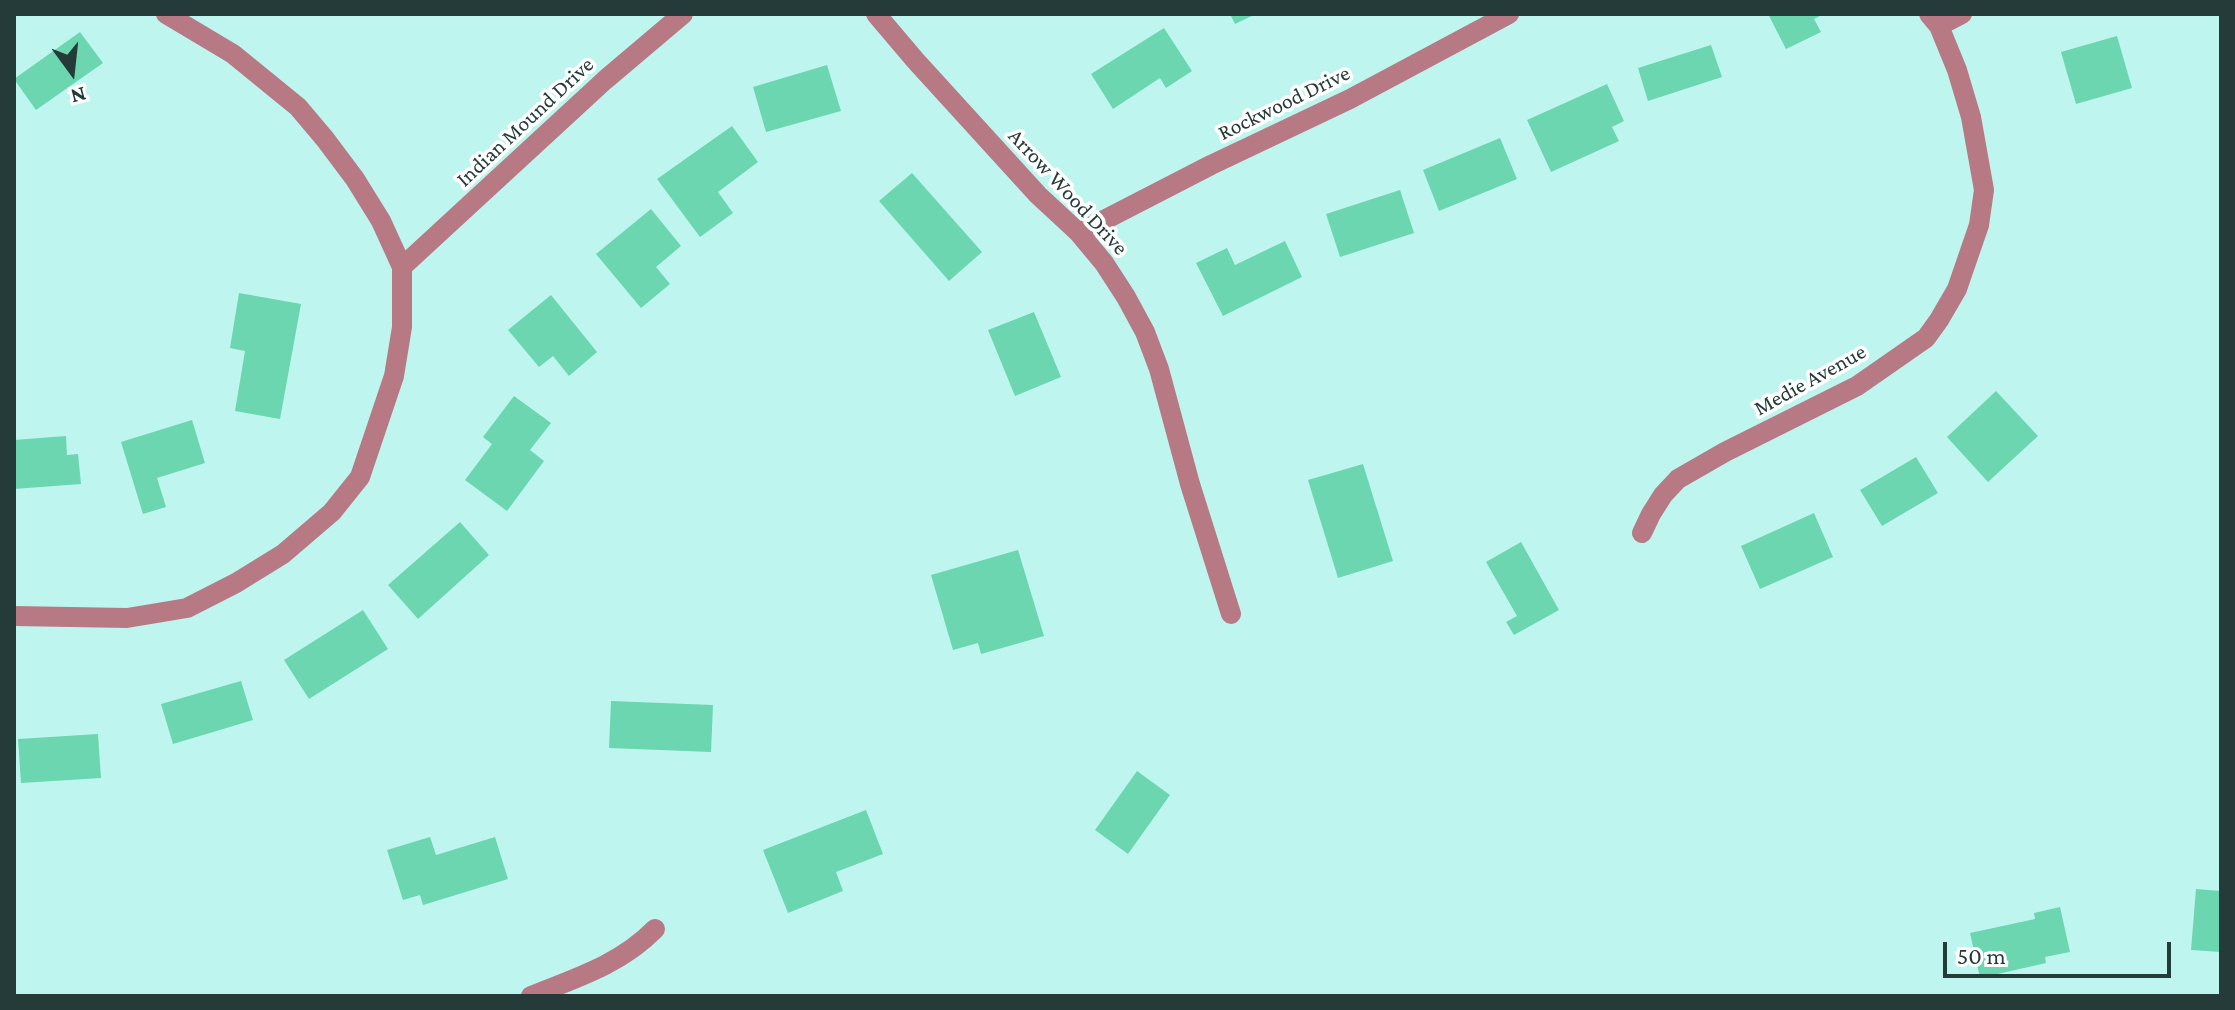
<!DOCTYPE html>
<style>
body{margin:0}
#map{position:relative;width:2235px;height:1010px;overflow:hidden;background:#bef6ef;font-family:"Crimson Pro",serif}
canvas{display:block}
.frame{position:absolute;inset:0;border:16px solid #253b39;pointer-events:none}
.north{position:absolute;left:32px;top:32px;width:80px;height:80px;-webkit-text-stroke:6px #fff;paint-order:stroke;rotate:165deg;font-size:22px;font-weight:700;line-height:32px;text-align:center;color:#253b39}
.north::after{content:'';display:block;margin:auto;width:28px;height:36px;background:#253b39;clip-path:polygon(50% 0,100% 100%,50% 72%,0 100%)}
.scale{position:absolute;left:1943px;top:942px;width:228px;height:36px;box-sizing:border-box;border:4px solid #253b39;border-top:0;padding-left:10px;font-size:24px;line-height:28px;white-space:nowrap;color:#253b39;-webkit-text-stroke:6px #fff;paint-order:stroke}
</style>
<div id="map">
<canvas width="2235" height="1010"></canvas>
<div class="frame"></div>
<div class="north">N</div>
<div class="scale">50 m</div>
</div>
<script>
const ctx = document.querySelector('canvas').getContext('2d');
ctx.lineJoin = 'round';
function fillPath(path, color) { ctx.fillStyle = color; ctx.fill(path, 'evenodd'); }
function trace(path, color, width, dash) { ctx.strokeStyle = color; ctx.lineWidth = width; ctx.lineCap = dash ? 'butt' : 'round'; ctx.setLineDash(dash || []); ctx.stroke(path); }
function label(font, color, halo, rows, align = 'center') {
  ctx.font = font + ' "Crimson Pro",serif'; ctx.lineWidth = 7; ctx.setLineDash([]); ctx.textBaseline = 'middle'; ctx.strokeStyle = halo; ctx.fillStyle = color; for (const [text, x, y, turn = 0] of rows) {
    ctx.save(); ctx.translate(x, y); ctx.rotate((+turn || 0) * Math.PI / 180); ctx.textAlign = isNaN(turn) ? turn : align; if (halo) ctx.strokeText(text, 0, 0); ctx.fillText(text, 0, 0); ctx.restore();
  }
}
fillPath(new Path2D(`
 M 1230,14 L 1256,14 L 1235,24 Z
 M 1768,14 L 1824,14 L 1814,19 L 1821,32 L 1786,49 Z
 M 1164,28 L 1192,71 L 1166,88 L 1160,78 L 1113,109 L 1091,74 Z
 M 80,32 L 103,63 L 36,110 L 14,79 Z
 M 2117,36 L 2132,88 L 2076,104 L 2061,52 Z
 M 1711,45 L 1722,77 L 1648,101 L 1638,68 Z
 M 827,65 L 841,111 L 766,132 L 753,87 Z
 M 1607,84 L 1624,121 L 1612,127 L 1619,141 L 1551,172 L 1527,120 Z
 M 732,126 L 758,162 L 718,192 L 733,213 L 700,237 L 657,179 Z
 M 1500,138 L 1517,179 L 1439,211 L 1423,170 Z
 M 912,173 L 982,252 L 949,281 L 879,201 Z
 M 1400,190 L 1414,233 L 1340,257 L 1326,214 Z
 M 651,209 L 681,246 L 656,267 L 670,284 L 641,308 L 596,254 Z
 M 1285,241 L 1302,277 L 1223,316 L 1196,263 L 1227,248 L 1235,265 Z
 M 239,293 L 301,304 L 280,419 L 235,411 L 245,351 L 230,348 Z
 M 551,295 L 597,352 L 569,376 L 553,356 L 539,367 L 508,330 Z
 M 1034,312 L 1061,377 L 1015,396 L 988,330 Z
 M 1996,391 L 2038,436 L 1988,482 L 1947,437 Z
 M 514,396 L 551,423 L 530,450 L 544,461 L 507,511 L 465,480 L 492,444 L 483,437 Z
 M 192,420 L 205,463 L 157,478 L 166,507 L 143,514 L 121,442 Z
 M 66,436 L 67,455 L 78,454 L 81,484 L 14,489 L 14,440 Z
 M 1916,457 L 1938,493 L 1882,526 L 1860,490 Z
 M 1363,464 L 1393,561 L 1338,578 L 1308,480 Z
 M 1814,513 L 1833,557 L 1760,589 L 1741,546 Z
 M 460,522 L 489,555 L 418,619 L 388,585 Z
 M 1521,542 L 1559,610 L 1514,635 L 1506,622 L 1517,616 L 1486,562 Z
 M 1018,550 L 1044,636 L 981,654 L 978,643 L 953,650 L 931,575 Z
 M 363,610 L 388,649 L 309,699 L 284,660 Z
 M 241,681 L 253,720 L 173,744 L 161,704 Z
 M 611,701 L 713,705 L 711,752 L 609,748 Z
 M 98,734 L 101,778 L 21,783 L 18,739 Z
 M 1137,771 L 1170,795 L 1128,854 L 1095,830 Z
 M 866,810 L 883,854 L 836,872 L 843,891 L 788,913 L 763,850 Z
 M 430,837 L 436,855 L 495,837 L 508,879 L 423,905 L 420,895 L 403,900 L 387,850 Z
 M 2196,889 L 2221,891 L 2221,952 L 2191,950 Z
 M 2060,907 L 2070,952 L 2045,957 L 2046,963 L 1980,978 L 1970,933 L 2035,919 L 2034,913 Z`), '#6bd6b0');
trace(new Path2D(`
 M 876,14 L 915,60 L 1038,195 L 1079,233 L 1104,263 L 1126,297 L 1145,332 L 1159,369 L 1190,484 L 1231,614
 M 1939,26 L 1962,14
 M 1079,233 L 1211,165 L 1350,99 L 1509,14
 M 402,267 L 605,80 L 683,14
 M 1642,533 L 1651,514 L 1663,495 L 1678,479 L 1725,452 L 1857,386 L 1926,338 L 1939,320 L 1957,289 L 1979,225 L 1984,190 L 1971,117 L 1957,70 L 1939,26 L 1929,14
 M 14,616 L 127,618 L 187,608 L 236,583 L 283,554 L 332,512 L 360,477 L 394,376 L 402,327 L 402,267 L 381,221 L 355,179 L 325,139 L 298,107 L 233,54 L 166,14
 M 531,996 C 576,978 621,964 655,929`), '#b77984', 20);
label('22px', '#253b39', '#fff', [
 ["Rockwood Drive",1284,103,-26],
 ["Indian Mound Drive",525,122,-43],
 ["Arrow Wood Drive",1068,192,47],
 ["Medie Avenue",1810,380,-29]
]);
</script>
